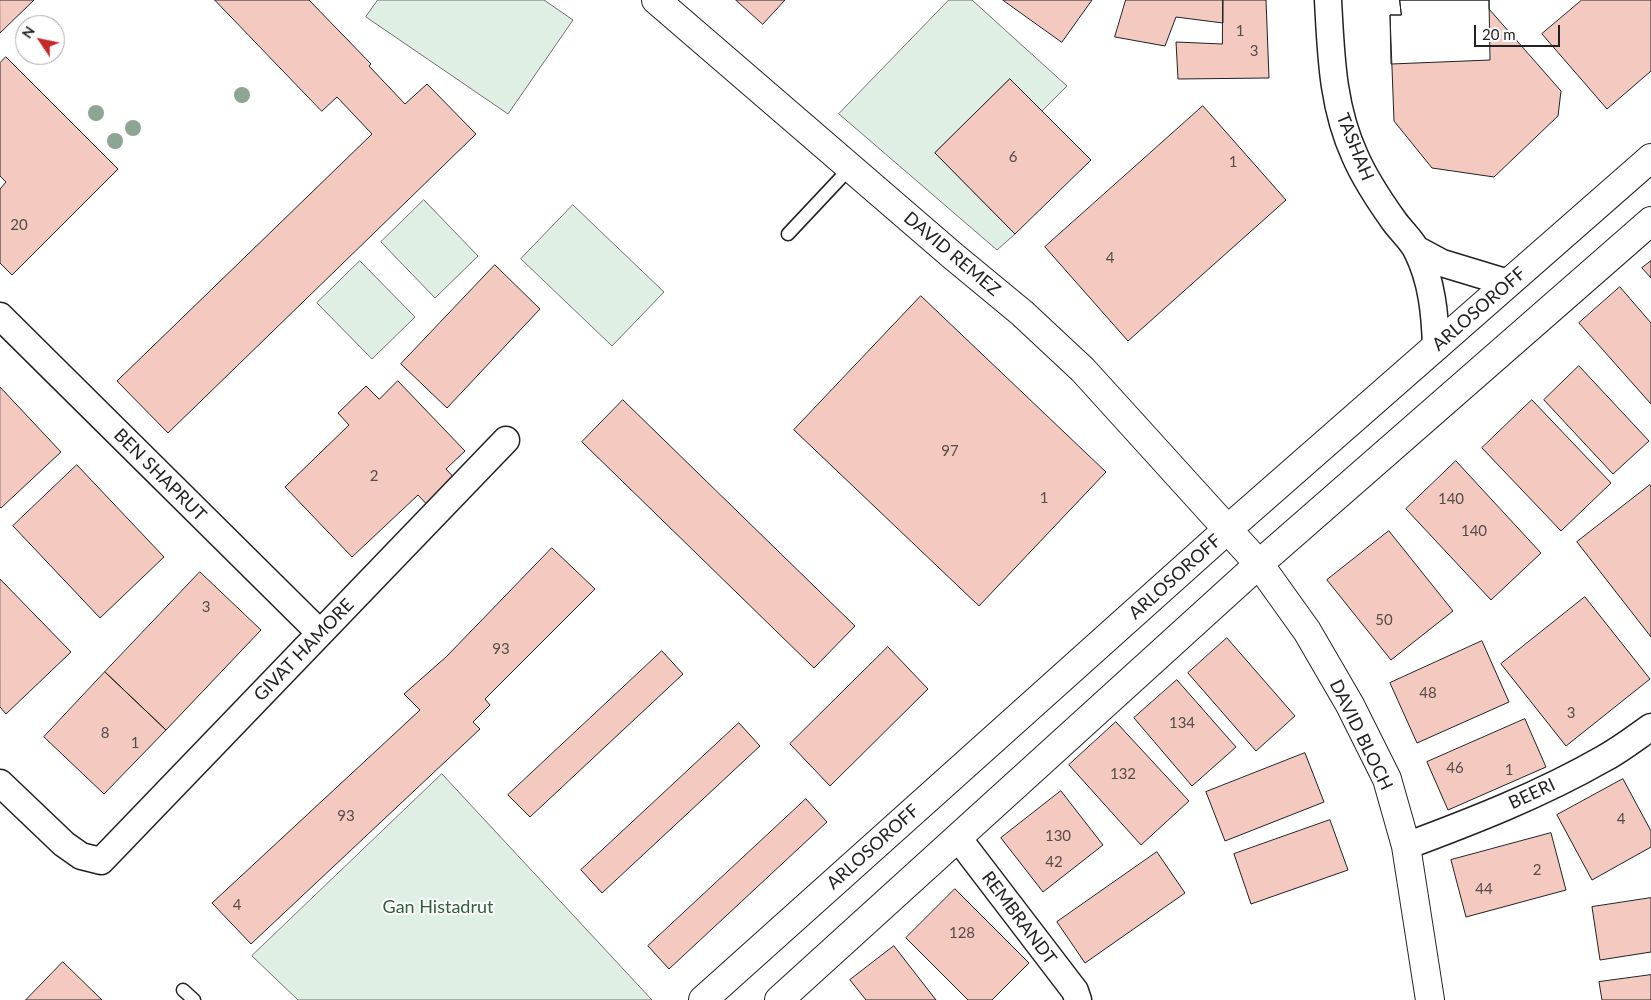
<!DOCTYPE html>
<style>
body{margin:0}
#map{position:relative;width:1651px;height:1000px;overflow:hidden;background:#fff;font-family:Lato,sans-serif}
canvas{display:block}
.north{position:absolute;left:15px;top:15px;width:50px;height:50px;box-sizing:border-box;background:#fff;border:1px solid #a7a7a7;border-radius:50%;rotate:304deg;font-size:14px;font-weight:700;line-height:20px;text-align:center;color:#222}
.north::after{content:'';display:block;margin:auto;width:18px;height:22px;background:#c62828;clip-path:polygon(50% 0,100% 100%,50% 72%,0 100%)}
.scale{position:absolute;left:1474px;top:25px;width:86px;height:22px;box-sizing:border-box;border:2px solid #222;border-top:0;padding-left:6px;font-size:15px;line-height:18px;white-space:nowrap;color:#222;-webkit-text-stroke:4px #fff;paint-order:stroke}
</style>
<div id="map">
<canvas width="1651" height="1000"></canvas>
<div class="north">N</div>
<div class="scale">20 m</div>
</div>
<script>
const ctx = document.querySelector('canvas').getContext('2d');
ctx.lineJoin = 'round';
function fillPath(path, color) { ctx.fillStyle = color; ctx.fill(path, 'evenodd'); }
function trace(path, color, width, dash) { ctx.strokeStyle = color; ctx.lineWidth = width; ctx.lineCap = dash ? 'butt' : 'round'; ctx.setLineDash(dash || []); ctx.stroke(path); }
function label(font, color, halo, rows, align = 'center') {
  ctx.font = font + ' Lato,sans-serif'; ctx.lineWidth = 4; ctx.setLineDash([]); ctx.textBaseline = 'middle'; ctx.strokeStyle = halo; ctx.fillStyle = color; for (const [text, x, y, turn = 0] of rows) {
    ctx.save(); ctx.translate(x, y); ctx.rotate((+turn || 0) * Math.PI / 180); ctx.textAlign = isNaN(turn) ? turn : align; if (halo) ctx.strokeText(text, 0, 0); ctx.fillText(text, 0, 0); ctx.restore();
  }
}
const green = new Path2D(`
 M 378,0 L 544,0 L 573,20 L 508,114 L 366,17 Z
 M 949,0 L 972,0 L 1067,86 L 1042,111 L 1010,79 L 935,153 L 1015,234 L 997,250 L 839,114 Z
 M 424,200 L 478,256 L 435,298 L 381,242 Z
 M 573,205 L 664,292 L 612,346 L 521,259 Z
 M 360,261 L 415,317 L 372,359 L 317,303 Z
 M 442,774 L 652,1000 L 298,1000 L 252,956 Z`);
fillPath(green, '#e0efe3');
trace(green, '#6f6f6f', 1);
const building = new Path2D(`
 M 0,0 L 34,0 L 0,33 Z
 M 215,0 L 309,0 L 371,64 L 369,66 L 405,104 L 427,84 L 476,134 L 168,433 L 117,381 L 372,134 L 337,97 L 322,111 Z
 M 736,0 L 785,0 L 763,24 Z
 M 1003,0 L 1092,0 L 1062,42 Z
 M 1126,0 L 1223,0 L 1223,23 L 1176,17 L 1165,46 L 1115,37 Z
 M 1223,0 L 1266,0 L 1269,78 L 1178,79 L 1176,42 L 1222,44 Z
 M 1400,0 L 1489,0 L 1490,60 L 1391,64 L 1390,15 L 1401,15 Z
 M 1400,0 L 1489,0 L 1489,9 L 1561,91 L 1558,116 L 1494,177 L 1432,168 L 1394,121 L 1390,15 L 1401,15 Z
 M 1582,0 L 1651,0 L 1651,71 L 1607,109 L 1542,34 Z
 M 6,57 L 118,169 L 12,275 L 0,263 L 0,189 L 6,182 L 0,176 L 0,63 Z
 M 1010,79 L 1091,160 L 1015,234 L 935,153 Z
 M 1203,106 L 1286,200 L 1128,341 L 1045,247 Z
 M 1651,261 L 1651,278 L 1642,268 Z
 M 495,265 L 540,309 L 447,408 L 401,364 Z
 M 1620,287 L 1651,323 L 1651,404 L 1579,323 Z
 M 921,296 L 1106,472 L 979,606 L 794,430 Z
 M 1579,366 L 1649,441 L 1613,474 L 1544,400 Z
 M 398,381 L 465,451 L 446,469 L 459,483 L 432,510 L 418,495 L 352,557 L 285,487 L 349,425 L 338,413 L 366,386 L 379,399 Z
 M 0,387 L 61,452 L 1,508 L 0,507 Z
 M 623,400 L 855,626 L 814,668 L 582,442 Z
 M 1532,400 L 1611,483 L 1561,531 L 1482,448 Z
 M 1456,461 L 1541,553 L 1491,600 L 1406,509 Z
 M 77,465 L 164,557 L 100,618 L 13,526 Z
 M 1650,485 L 1651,487 L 1651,637 L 1577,542 Z
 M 1389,531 L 1453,611 L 1391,660 L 1327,580 Z
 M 552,548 L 595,589 L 485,699 L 490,705 L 473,722 L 480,729 L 251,944 L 212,903 L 420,710 L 404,694 L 446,657 Z
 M 200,572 L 261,630 L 166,730 L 105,672 Z
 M 0,579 L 71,652 L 6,714 L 0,707 Z
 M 1585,597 L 1650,679 L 1566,746 L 1501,664 Z
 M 1227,638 L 1295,716 L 1256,751 L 1188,673 Z
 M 1482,641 L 1509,702 L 1417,743 L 1390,683 Z
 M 888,647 L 928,689 L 830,786 L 790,744 Z
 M 662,651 L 683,674 L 530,817 L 508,795 Z
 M 105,672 L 166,730 L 104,794 L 44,737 Z
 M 1177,680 L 1236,747 L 1192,786 L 1134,718 Z
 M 1525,719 L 1546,767 L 1448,810 L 1427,762 Z
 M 1116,722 L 1189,801 L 1141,845 L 1069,765 Z
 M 739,723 L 760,746 L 602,893 L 581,870 Z
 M 1305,753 L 1324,802 L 1225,841 L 1206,792 Z
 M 1623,779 L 1651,831 L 1651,847 L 1592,880 L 1557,815 Z
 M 1061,791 L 1103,845 L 1043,892 L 1001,838 Z
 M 806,799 L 827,822 L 669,969 L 648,946 Z
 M 1330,820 L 1348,870 L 1251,904 L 1234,854 Z
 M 1551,833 L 1566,890 L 1466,917 L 1451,860 Z
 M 1157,852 L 1185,893 L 1085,963 L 1057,922 Z
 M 955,889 L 1029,963 L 992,1000 L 968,1000 L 906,938 Z
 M 1651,898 L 1651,952 L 1600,960 L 1592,907 Z
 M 894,946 L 936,1000 L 866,1000 L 850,980 Z
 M 63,962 L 102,1000 L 26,1000 Z
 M 1651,975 L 1651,1000 L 1602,1000 L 1599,982 Z`);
fillPath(building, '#f3c9c0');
trace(building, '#222', 1);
const service = new Path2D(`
 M 788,234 L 850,168
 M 183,990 L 194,1000`);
const minor = new Path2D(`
 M 1328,0 C 1331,54 1332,106 1355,156 C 1365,179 1379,200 1394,221 C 1401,231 1412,240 1417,251 C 1432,281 1435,314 1436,347
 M 1416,249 L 1442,263 L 1508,283
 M 0,316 L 320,633
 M 0,783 L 64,844 L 81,856 L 101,861 L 506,440
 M 958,838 L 1075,991 L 1078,1000
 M 1406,846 C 1473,821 1540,795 1603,759 C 1620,750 1635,738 1651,727`);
const tertiary = new Path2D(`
 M 656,0 L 953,256 L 1022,313 L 1083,370 L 1259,564 L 1307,631 L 1350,705 L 1387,779 L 1406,846 L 1430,1000
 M 703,1000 L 1228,529 L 1651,158
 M 779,1000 L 1259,564 L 1651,221`);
trace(service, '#222', 15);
trace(minor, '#222', 29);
trace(tertiary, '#222', 30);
trace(service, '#fff', 12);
trace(minor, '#fff', 26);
trace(tertiary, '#fff', 28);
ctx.fillStyle = '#8da692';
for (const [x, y] of [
 [242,95],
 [96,113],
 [133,128],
 [115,141]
]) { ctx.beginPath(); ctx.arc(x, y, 8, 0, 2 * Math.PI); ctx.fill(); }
label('15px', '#564c4a', null, [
 ["1",1240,31],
 ["3",1254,51],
 ["6",1013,157],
 ["1",1233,162],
 ["20",19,225],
 ["4",1110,258],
 ["97",950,451],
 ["2",374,476],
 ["1",1044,498],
 ["140",1451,499],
 ["140",1474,531],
 ["3",206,607],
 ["50",1384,620],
 ["93",501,649],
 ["48",1428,693],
 ["3",1571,713],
 ["134",1182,723],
 ["8",105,733],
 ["1",135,743],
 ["46",1455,768],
 ["1",1509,770],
 ["132",1123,774],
 ["93",346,816],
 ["4",1621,819],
 ["130",1058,836],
 ["42",1054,862],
 ["2",1537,870],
 ["44",1484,889],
 ["4",237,905],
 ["128",962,933]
]);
label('18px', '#222', '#fff', [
 ["TASHAH",1355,147,68],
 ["DAVID REMEZ",952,254,40],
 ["ARLOSOROFF",1479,309,-41],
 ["BEN SHAPRUT",160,475,45],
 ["ARLOSOROFF",1175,577,-42],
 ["GIVAT HAMORE",304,650,-46],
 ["DAVID BLOCH",1361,735,64],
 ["BEERI",1532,794,-25],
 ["ARLOSOROFF",873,847,-42],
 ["REMBRANDT",1019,918,53]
]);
label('18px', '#2f5e38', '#fff', [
 ["Gan Histadrut",438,907]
]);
</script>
